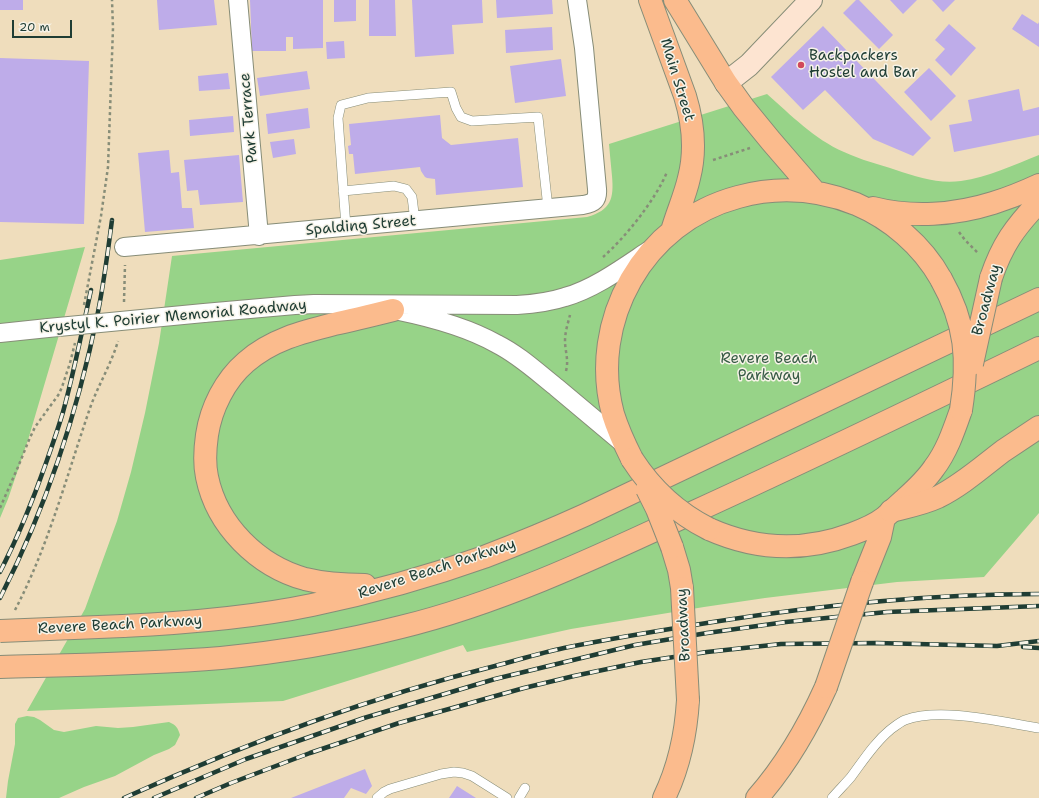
<!DOCTYPE html>
<style>
body{margin:0}
#map{position:relative;width:1039px;height:798px;overflow:hidden;background:#efddbc;font-family:"Shantell Sans",sans-serif}
canvas{display:block}
.scale{position:absolute;left:12px;top:20px;width:60px;height:18px;box-sizing:border-box;border:2px solid #1f3d34;border-top:0;padding-left:5px;font-size:12px;line-height:14px;white-space:nowrap;color:#1f3d34;-webkit-text-stroke:3px #f7f3e8;paint-order:stroke}
</style>
<div id="map">
<canvas width="1039" height="798"></canvas>
<div class="scale">20 m</div>
</div>
<script>
const ctx = document.querySelector('canvas').getContext('2d');
ctx.lineJoin = 'round';
function fillPath(path, color) { ctx.fillStyle = color; ctx.fill(path, 'evenodd'); }
function trace(path, color, width, dash) { ctx.strokeStyle = color; ctx.lineWidth = width; ctx.lineCap = dash ? 'butt' : 'round'; ctx.setLineDash(dash || []); ctx.stroke(path); }
function label(font, color, halo, rows, align = 'center') {
  ctx.font = font + ' "Shantell Sans",sans-serif'; ctx.lineWidth = 3; ctx.setLineDash([]); ctx.textBaseline = 'middle'; ctx.strokeStyle = halo; ctx.fillStyle = color; for (const [text, x, y, turn = 0] of rows) {
    ctx.save(); ctx.translate(x, y); ctx.rotate((+turn || 0) * Math.PI / 180); ctx.textAlign = isNaN(turn) ? turn : align; if (halo) ctx.strokeText(text, 0, 0); ctx.fillText(text, 0, 0); ctx.restore();
  }
}
fillPath(new Path2D(`
 M 767,94 C 791,115 814,139 844,152 C 861,160 878,164 896,170 C 917,177 938,184 961,181 C 988,177 1014,165 1039,155 L 1039,513 L 984,577 L 897,582 L 765,598 L 704,607 L 571,629 L 467,652 L 463,645 L 283,701 L 27,711 L 85,609 L 117,521 L 131,472 L 145,413 L 159,343 L 172,256 L 587,217 C 611,210 614,199 612,176 C 611,166 610,155 609,144 Z
 M 85,247 L 28,440 L 8,499 L 0,518 L 0,260 Z
 M 27,716 L 34,717 L 40,720 L 54,730 L 64,732 L 96,726 L 118,728 L 133,727 L 169,722 C 176,725 178,728 180,735 L 175,745 L 169,749 L 154,755 L 115,776 L 84,787 L 59,798 L 6,798 L 8,781 L 15,744 L 15,724 L 18,718 Z`), '#97d388');
fillPath(new Path2D(`
 M 0,0 L 23,0 L 23,10 L 0,10 Z
 M 157,0 L 214,0 L 217,25 L 159,30 Z
 M 250,0 L 323,0 L 323,48 L 293,49 L 293,37 L 286,37 L 286,51 L 252,51 Z
 M 334,0 L 356,0 L 356,21 L 334,22 Z
 M 369,0 L 395,0 L 396,36 L 369,36 Z
 M 412,0 L 482,0 L 483,23 L 452,25 L 454,54 L 415,57 Z
 M 496,0 L 552,0 L 553,14 L 497,18 Z
 M 856,0 L 859,0 L 893,35 L 879,49 L 843,13 Z
 M 890,0 L 917,0 L 903,14 Z
 M 932,0 L 955,0 L 943,12 Z
 M 1022,14 L 1038,24 L 1039,22 L 1039,47 L 1012,29 Z
 M 949,24 L 976,48 L 951,76 L 935,60 L 945,49 L 935,40 Z
 M 823,26 L 931,138 L 913,156 L 873,139 L 825,90 L 803,110 L 771,77 Z
 M 552,27 L 553,50 L 506,53 L 505,30 Z
 M 344,41 L 345,58 L 327,59 L 326,42 Z
 M 0,58 L 89,61 L 84,224 L 0,222 Z
 M 561,59 L 566,96 L 515,103 L 510,66 Z
 M 929,68 L 956,96 L 931,121 L 904,92 Z
 M 307,71 L 310,89 L 260,96 L 257,78 Z
 M 228,73 L 230,89 L 199,91 L 198,76 Z
 M 1019,89 L 1023,111 L 1039,107 L 1039,135 L 954,152 L 949,125 L 972,121 L 968,100 Z
 M 308,108 L 310,128 L 268,134 L 266,114 Z
 M 440,115 L 442,138 L 451,145 L 518,138 L 523,187 L 436,195 L 435,179 L 427,178 L 425,177 L 421,171 L 420,167 L 355,174 L 353,154 L 349,154 L 348,146 L 351,145 L 349,124 Z
 M 233,116 L 234,132 L 190,136 L 189,120 Z
 M 294,139 L 296,154 L 273,158 L 270,142 Z
 M 169,150 L 171,173 L 179,172 L 182,208 L 192,208 L 194,228 L 145,232 L 138,153 Z
 M 239,155 L 243,202 L 200,205 L 198,190 L 187,191 L 184,160 Z
 M 365,769 L 372,786 L 366,794 L 351,788 L 344,798 L 291,798 Z
 M 457,786 L 476,798 L 449,798 Z`), '#beace9');
const service = new Path2D(`
 M 343,191 L 394,186 L 406,189 L 412,197 L 415,221
 M 346,227 L 338,118 L 341,105 L 368,98 L 451,92 L 456,108 L 461,117 L 472,121 L 538,117 L 548,208
 M 377,798 L 384,792 L 390,789 L 441,774 L 454,772 L 463,773 L 472,776 L 507,798
 M 519,798 L 525,788
 M 832,798 C 838,791 845,784 851,777 C 863,761 874,743 890,730 C 894,727 900,722 905,720 C 941,707 1001,722 1039,728`);
const minor = new Path2D(`
 M 238,0 L 259,236
 M 124,247 L 583,205 C 594,203 598,200 597,189 L 584,48 L 577,0
 M 399,311 C 433,318 467,327 497,344 C 519,355 537,372 556,387 C 579,406 601,425 624,444
 M 204,313 L 295,305 L 314,304 L 517,305 C 533,304 550,302 565,297 C 594,289 624,267 648,251
 M 0,333 L 48,328`);
const secondary = new Path2D(`
 M 726,83 L 749,65 L 811,0`);
const primary = new Path2D(`
 M 650,0 L 685,96 C 693,122 696,151 689,178 C 685,196 677,213 672,231
 M 675,0 L 726,83 L 744,108 L 771,141 L 815,192
 M 873,208 C 912,218 955,215 993,203 C 1009,198 1024,192 1039,185
 M 991,278 C 1002,245 1015,227 1039,202
 M 632,459 C 625,445 618,430 613,414 C 588,321 644,222 738,197 C 778,186 818,189 856,204 C 891,219 922,245 941,279
 M 709,529 C 756,550 804,552 852,534 C 863,530 875,525 884,518 C 891,512 898,505 905,499 C 915,490 926,480 934,468 C 947,451 954,430 961,410
 M 672,547 L 679,570 L 682,588
 M 862,582 L 880,537 L 884,518
 M 664,798 C 679,767 686,734 688,700
 M 757,798 C 786,765 808,727 826,687`);
const trunk = new Path2D(`
 M 891,511 C 907,507 923,504 938,497 C 962,485 982,467 1003,451 C 1015,443 1027,435 1039,427
 M 365,585 C 345,585 325,584 305,579 C 258,566 217,526 207,477 C 204,463 205,449 207,435 C 211,408 225,380 246,362 C 271,340 302,332 334,324 C 353,320 373,315 393,310
 M 123,626 C 186,623 250,618 312,605 C 370,593 428,577 484,557 C 518,544 552,530 585,515 L 1039,299
 M 0,667 C 74,665 148,664 221,658 C 282,652 342,642 401,627 C 503,602 599,556 694,512 C 810,459 924,404 1039,348`);
trace(service, '#878d78', 10);
trace(minor, '#878d78', 20);
trace(secondary, '#878d78', 24);
trace(primary, '#878d78', 24);
trace(trunk, '#878d78', 24);
trace(new Path2D(`
 M 713,160 L 750,148
 M 959,232 L 965,240 L 978,253
 M 603,257 C 625,238 656,199 667,172
 M 124,302 L 125,265
 M 84,305 L 101,216 L 108,167 L 113,28 L 112,0
 M 566,371 C 569,360 565,351 565,341 C 565,332 568,323 570,315
 M 0,508 L 18,467 L 29,440 L 35,427 L 59,394 L 62,387 L 70,363 L 75,343
 M 15,610 C 48,547 66,478 89,411 C 97,387 111,365 118,341`), '#878d78', 2.5, [3, 3]);
trace(service, '#fff', 9);
trace(minor, '#fff', 18);
trace(secondary, '#fde4d1', 22);
trace(primary, '#fbbb8d', 22);
trace(trunk, '#fbbb8d', 22);
const rail = new Path2D(`
 M 0,572 C 18,537 33,500 46,463 C 52,446 58,429 63,412 C 74,372 82,331 91,290
 M 0,598 C 46,508 78,411 98,312 C 104,282 108,251 112,220
 M 1023,647 L 1039,648
 M 124,798 C 244,744 367,698 495,666 C 518,660 540,653 564,648 C 613,638 663,630 713,622 C 821,605 930,594 1039,594
 M 154,798 L 246,759 L 364,718 L 495,679 L 635,645 L 707,633 L 786,622 L 887,612 L 1039,606
 M 196,798 L 231,783 L 310,753 L 399,723 L 524,688 L 574,676 L 641,662 L 707,652 L 781,644 L 877,643 L 997,646 L 1039,641`);
trace(rail, '#1f3d34', 4.5);
trace(rail, '#f7f3e8', 3, [9]);
const minorBridge = new Path2D(`
 M 48,328 L 204,313`);
const primaryBridge = new Path2D(`
 M 941,279 C 966,323 969,360 961,410
 M 972,364 L 991,278
 M 632,459 C 652,490 677,513 709,529
 M 647,489 L 657,509 L 672,547
 M 682,588 L 688,700
 M 826,687 L 862,582`);
const trunkBridge = new Path2D(`
 M 0,631 L 123,626`);
trace(minorBridge, '#878d78', 20, []);
trace(primaryBridge, '#878d78', 24, []);
trace(trunkBridge, '#878d78', 24, []);
trace(minorBridge, '#fff', 18);
trace(primaryBridge, '#fbbb8d', 22);
trace(trunkBridge, '#fbbb8d', 22);
for (const [x, y, r, color] of [
 [801,65,4,"#d1495b"]
]) { const dot = new Path2D(); dot.arc(x, y, r, 0, 2 * Math.PI); ctx.fillStyle = color; ctx.fill(dot); trace(dot, '#f7f3e8', 1.5); }
label('15px', '#1f3d34', '#f7f3e8', [
 ["Backpackers",809,56],
 ["Hostel and Bar",809,73]
], 'left');
label('15px', '#1f3d34', '#f7f3e8', [
 ["Main Street",677,80,73],
 ["Park Terrace",249,118,-95],
 ["Spalding Street",361,226,-5],
 ["Broadway",987,300,-75],
 ["Krystyl K. Poirier Memorial Roadway",173,317,-5],
 ["Revere Beach Parkway",437,569,-18],
 ["Revere Beach Parkway",120,625,-3],
 ["Broadway",684,625,-93]
]);
label('15px', '#375b45', '#f7f3e8', [
 ["Revere Beach",769,359],
 ["Parkway",769,376]
]);
</script>
